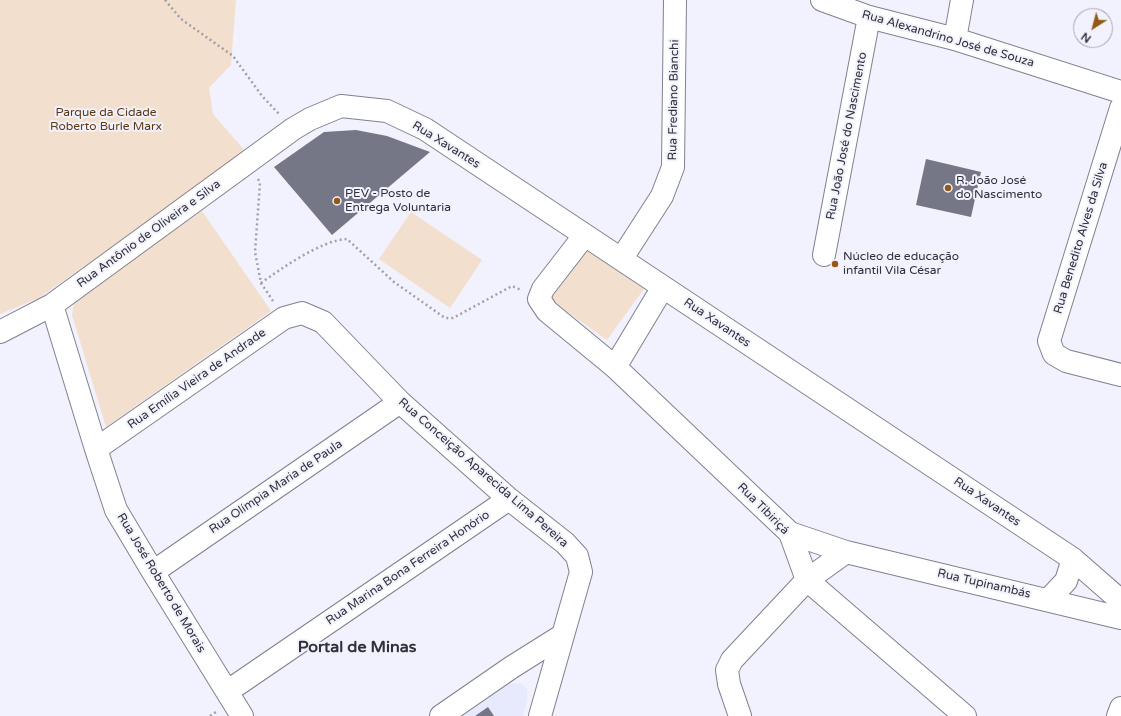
<!DOCTYPE html>
<meta charset="utf-8">
<style>
body{margin:0}
#map{position:relative;width:1121px;height:716px;overflow:hidden;background:#f1f2fd;font-family:"Varela Round",sans-serif}
canvas{display:block}
.north{position:absolute;left:1073px;top:8px;width:40px;height:40px;box-sizing:border-box;background:#f1f2fd;border:1px solid #a4a4ae;border-radius:50%;rotate:216deg;font-size:11px;font-weight:700;line-height:16px;text-align:center;color:#303037}
.north::after{content:'';display:block;margin:auto;width:14px;height:18px;background:#935917;clip-path:polygon(50% 0,100% 100%,50% 72%,0 100%)}
</style>
<div id="map">
<canvas width="1121" height="716"></canvas>
<div class="north">N</div>
</div>
<script>
const ctx = document.querySelector('canvas').getContext('2d');
ctx.lineJoin = 'round';
function fillPath(path, color) { ctx.fillStyle = color; ctx.fill(path, 'evenodd'); }
function trace(path, color, width, dash) { ctx.strokeStyle = color; ctx.lineWidth = width; ctx.lineCap = dash ? 'butt' : 'round'; ctx.setLineDash(dash || []); ctx.stroke(path); }
function label(font, color, halo, rows, align = 'center') {
  ctx.font = font + ' "Varela Round",sans-serif'; ctx.lineWidth = 4; ctx.setLineDash([]); ctx.textBaseline = 'middle'; ctx.strokeStyle = halo; ctx.fillStyle = color; for (const [text, x, y, turn = 0] of rows) {
    ctx.save(); ctx.translate(x, y); ctx.rotate((+turn || 0) * Math.PI / 180); ctx.textAlign = isNaN(turn) ? turn : align; if (halo) ctx.strokeText(text, 0, 0); ctx.fillText(text, 0, 0); ctx.restore();
  }
}
fillPath(new Path2D(`
 M 521,683 L 527,689 L 527,700 L 523,716 L 460,716 L 508,684 Z`), '#e7e9fd');
fillPath(new Path2D(`
 M 0,0 L 236,0 L 231,65 L 209,88 L 213,114 L 246,152 L 39,298 L 0,314 Z
 M 202,211 L 271,311 L 106,427 L 72,315 L 74,299 Z
 M 411,212 L 482,260 L 450,308 L 379,259 Z
 M 588,245 L 646,286 L 607,340 L 549,299 Z`), '#f3dfcd');
fillPath(new Path2D(`
 M 356,130 L 387,136 L 430,152 L 332,235 L 274,167 L 324,132 Z
 M 926,159 L 981,172 L 971,217 L 916,205 Z
 M 488,707 L 494,716 L 475,716 Z`), '#757686');
const minor = new Path2D(`
 M 822,0 L 869,17 L 955,39 L 1121,92
 M 955,39 L 962,0
 M 1121,108 L 1049,341 L 1054,354 L 1066,361 L 1121,375
 M 584,236 L 543,289 L 539,299 L 547,311 L 615,367 L 790,533 L 807,580 L 965,716
 M 824,255 L 869,17
 M 622,258 L 662,196 L 673,167 L 675,0
 M 52,305 L 96,449 L 116,510 L 153,572 L 242,716
 M 0,332 L 52,305 L 293,129 L 310,119 L 341,106 L 387,111 L 425,129 L 1073,559 L 1121,601
 M 615,367 L 663,287
 M 96,449 L 284,318 L 302,313 L 323,322 L 400,402 L 509,499 L 565,543 L 577,556 L 581,572 L 540,716
 M 790,533 L 846,552 L 1121,618
 M 153,572 L 400,402
 M 1049,599 L 1066,581 L 1073,559
 M 228,691 L 509,499
 M 441,716 L 512,667 L 563,635
 M 740,716 L 729,684 L 727,670 L 732,660 L 807,580 L 846,552
 M 1118,716 L 1121,708`);
trace(minor, '#808191', 24);
trace(new Path2D(`
 M 165,0 L 181,19 L 233,56 L 262,96 L 280,115
 M 258,179 L 260,183 L 255,252 L 261,283 L 273,301
 M 261,283 C 282,268 322,240 347,239 L 394,282 L 445,318 L 453,318 L 512,286 L 521,290
 M 210,716 L 216,712`), '#9fa0a9', 2.5, [2, 3]);
trace(minor, '#fff', 22);
for (const [x, y, r, color] of [
 [948,188,4,"#935917"],
 [337,201,4,"#935917"],
 [835,264,4,"#935917"]
]) { const dot = new Path2D(); dot.arc(x, y, r, 0, 2 * Math.PI); ctx.fillStyle = color; ctx.fill(dot); trace(dot, '#f1f2fd', 1.5); }
label('12px', '#303037', '#f1f2fd', [
 ["Rua Alexandrino José de Souza",948,39,16],
 ["Rua Frediano Bianchi",674,100,-89],
 ["Rua João José do Nascimento",847,136,-79],
 ["Rua Xavantes",446,145,32],
 ["Rua Antônio de Oliveira e Silva",149,234,-36],
 ["Rua Benedito Alves da Silva",1081,238,-73],
 ["Rua Xavantes",717,323,34],
 ["Rua Emília Vieira de Andrade",197,379,-35],
 ["Rua Conceição Aparecida Lima Pereira",483,473,41],
 ["Rua Olímpia Maria de Paula",276,487,-34],
 ["Rua Xavantes",987,502,34],
 ["Rua Tibiriçá",763,509,45],
 ["Rua Marina Bona Ferreira Honório",408,568,-34],
 ["Rua José Roberto de Morais",161,583,59],
 ["Rua Tupinambás",984,584,13]
]);
label('12px', '#5e3810', '#f1f2fd', [
 ["Parque da Cidade",106,113],
 ["Roberto Burle Marx",106,127]
]);
label('12px', '#303037', '#f1f2fd', [
 ["R. João José",956,181],
 ["do Nascimento",956,195],
 ["PEV - Posto de",345,194],
 ["Entrega Voluntaria",345,208],
 ["Núcleo de educação",843,257],
 ["infantil Vila César",843,271]
], 'left');
label('bold 16px', '#303037', '#f1f2fd', [
 ["Portal de Minas",357,648]
]);
</script>
